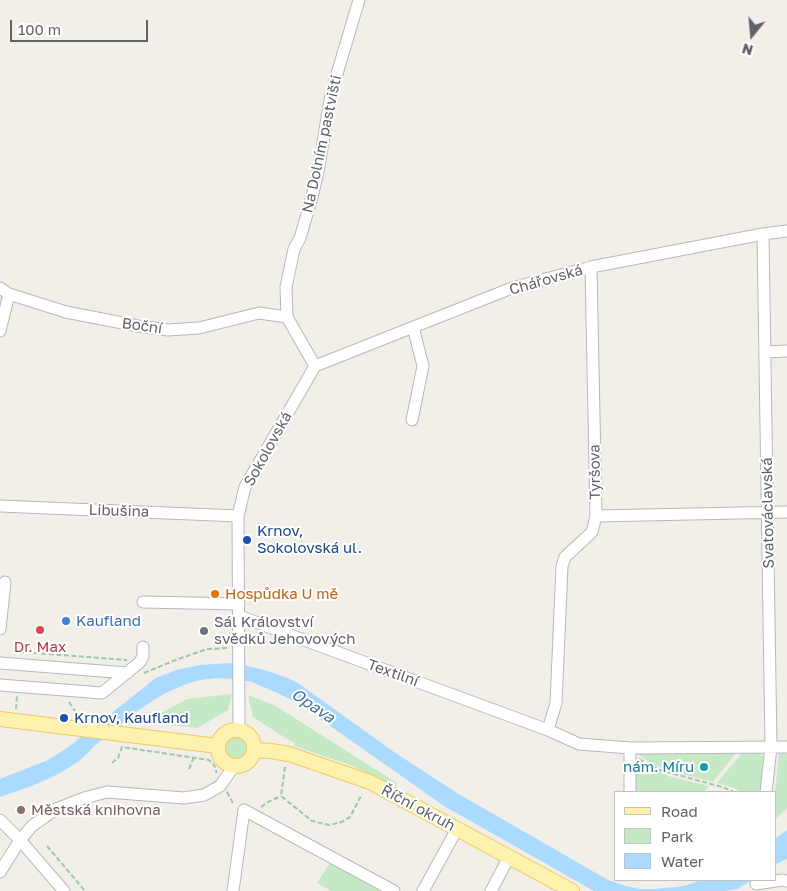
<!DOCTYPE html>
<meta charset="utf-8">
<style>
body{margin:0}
#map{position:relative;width:787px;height:891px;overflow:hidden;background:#f1efe8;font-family:"Golos Text",sans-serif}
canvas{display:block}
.legend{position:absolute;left:614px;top:791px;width:162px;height:90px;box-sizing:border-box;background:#fff;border:1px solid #bfc1c3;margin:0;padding:6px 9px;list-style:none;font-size:15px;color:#5f6368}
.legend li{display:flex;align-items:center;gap:10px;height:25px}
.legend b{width:25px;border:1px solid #bfc1c3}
.north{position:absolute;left:727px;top:10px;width:50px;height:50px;-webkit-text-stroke:4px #fff;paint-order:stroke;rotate:197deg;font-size:14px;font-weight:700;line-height:20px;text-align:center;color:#5f6368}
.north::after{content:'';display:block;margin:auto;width:18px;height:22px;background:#5f6368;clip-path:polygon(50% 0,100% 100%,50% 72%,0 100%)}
.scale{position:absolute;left:10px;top:20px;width:138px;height:22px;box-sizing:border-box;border:2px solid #5f6368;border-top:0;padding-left:6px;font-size:15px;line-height:18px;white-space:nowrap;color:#5f6368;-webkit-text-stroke:4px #fff;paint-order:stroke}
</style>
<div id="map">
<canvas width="787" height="891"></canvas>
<ul class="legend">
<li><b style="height:6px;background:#fff2af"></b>Road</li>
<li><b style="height:14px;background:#c5e8c5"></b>Park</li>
<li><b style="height:14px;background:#aadaff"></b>Water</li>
</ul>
<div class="north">N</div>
<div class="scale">100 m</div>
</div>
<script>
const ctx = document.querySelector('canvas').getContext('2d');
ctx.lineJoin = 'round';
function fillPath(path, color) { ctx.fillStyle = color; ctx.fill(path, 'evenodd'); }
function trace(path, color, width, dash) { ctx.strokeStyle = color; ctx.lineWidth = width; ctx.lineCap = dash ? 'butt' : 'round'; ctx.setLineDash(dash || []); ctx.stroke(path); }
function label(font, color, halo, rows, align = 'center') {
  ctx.font = font + ' "Golos Text",sans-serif'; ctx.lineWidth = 4; ctx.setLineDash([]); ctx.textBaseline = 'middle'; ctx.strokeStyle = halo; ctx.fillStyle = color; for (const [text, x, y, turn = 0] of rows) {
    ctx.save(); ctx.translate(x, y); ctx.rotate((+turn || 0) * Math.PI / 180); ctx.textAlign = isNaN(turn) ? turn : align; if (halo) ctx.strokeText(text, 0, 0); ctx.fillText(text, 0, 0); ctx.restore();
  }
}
fillPath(new Path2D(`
 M 232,694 L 228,710 L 197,728 L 145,722 L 187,699 Z
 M 248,695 L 274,705 L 397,783 L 396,787 L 350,765 L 294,746 L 295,742 L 290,741 L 253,717 Z
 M225 748a11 11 0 1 1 22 0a11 11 0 1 1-22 0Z
 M 640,752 L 736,753 L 713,782 L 671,771 L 654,765 L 638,754 Z
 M 742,753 L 760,753 L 763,756 L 762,792 L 740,792 L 734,788 L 717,783 Z
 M 779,754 L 787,754 L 787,808 L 776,819 L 775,792 Z
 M 640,762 L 671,777 L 709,786 L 704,792 L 636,792 L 636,763 Z
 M 332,860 L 388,891 L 331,891 L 317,883 Z`), '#c5e8c5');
fillPath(new Path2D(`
 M 229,663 C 253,666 276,672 298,683 L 394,752 L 457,793 L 608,880 L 626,886 L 639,889 L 653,889 L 678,887 L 691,884 L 700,880 L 752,880 L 737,889 L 726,891 L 594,891 L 444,806 L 299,704 C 286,697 274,691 261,686 C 256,684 252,681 247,681 C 233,678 215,677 201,680 C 162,688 128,718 98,743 C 92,748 86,755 79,761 C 56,778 27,788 0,797 L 0,779 L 48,760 L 67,748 L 156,678 L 176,670 L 200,665 Z
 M 787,830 L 787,859 L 776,864 L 776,838 Z`), '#aadaff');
const minor = new Path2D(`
 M 763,234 L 771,747 L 766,792
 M 0,288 L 9,294 L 66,312 L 138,326 L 168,330 L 199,328 L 259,313 L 287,317
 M 0,331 L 9,294
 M 766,352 L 787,351
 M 315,366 L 512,288 L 591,267 L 763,234 L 787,231
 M 315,366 L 287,317 L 286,287 L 294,249 L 300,238 L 312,197 L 318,172 L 331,94 L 359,0
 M 412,420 L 423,366 L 413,327
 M 0,506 L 238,516
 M 596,516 L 787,512
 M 143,602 L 239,604
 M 239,616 L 548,730 L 579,744 L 630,748 L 787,747
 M 0,629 L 5,582
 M 0,663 L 127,673
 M 0,685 L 102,693 L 140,662 L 143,656 L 143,647
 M 239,730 L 238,516 L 245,487 L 315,366
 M 548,730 L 556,703 L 562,566 L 565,557 L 592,532 L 596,516 L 591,267
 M 630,748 L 630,792
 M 0,820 L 20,840 L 64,891
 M 0,872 L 20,840 L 32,826 L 56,809 L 84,798 L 107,792 L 184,798 L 204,795 L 220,786 L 234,766
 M 756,884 L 782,880 L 787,881
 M 233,891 L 244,810 L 394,891
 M 423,891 L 457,829
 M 491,891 L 509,857`);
const major = new Path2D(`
 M 0,719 L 218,746
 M218 748a18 18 0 1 1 36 0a18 18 0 1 1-36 0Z
 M 254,750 L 271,751 L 289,754 L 370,782 L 572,891`);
trace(minor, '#b5b8bc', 13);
trace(major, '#f2c960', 16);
trace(new Path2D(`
 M 21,654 L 21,652 L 127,660
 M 144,673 L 173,661 L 207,649 L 229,648
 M 69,702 L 75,711 L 77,716 L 79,716
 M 16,709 L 17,696
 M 639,759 L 660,770 L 722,787 L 734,792
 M 112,763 L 118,758 L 122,747 L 209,760 C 213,764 217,767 216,773
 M 285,767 L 281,796 L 312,821 L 329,825 L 342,822 L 350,817 L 362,794
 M 189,769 L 194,757
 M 227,792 L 234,805
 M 261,807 L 268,802 L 281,796
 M 47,846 L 85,891`), '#9cc7a9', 2, [5, 2.5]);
trace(minor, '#fff', 11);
trace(major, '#fff2af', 14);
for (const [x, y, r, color] of [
 [247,540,5,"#1a4fb4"],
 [215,594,5,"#e8710a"],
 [66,621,5,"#3f7fe0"],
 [40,630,5,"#e0444e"],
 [204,631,5,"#6b7280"],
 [64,718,5,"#1a4fb4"],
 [704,767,5,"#0f9aa8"],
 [21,810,5,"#8d6e63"]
]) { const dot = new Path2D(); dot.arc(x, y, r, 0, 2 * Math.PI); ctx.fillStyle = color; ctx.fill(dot); trace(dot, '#fff', 2); }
label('15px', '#5f6368', '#fff', [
 ["Na Dolním pastvišti",322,144,-78],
 ["Chářovská",546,280,-16],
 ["Boční",142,326,8],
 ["Sokolovská",268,449,-61],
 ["Tyršova",595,472,-91],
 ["Libušina",119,511,2],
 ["Svatováclavská",768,513,-91],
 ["Textilní",393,673,20],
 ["Říční okruh",418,808,28]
]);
label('15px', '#164399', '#fff', [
 ["Krnov,",257,531],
 ["Sokolovská ul.",257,548],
 ["Krnov, Kaufland",74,718]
], 'left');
label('15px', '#c56008', '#fff', [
 ["Hospůdka U mě",225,594]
], 'left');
label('15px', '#366cbe', '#fff', [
 ["Kaufland",76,621]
], 'left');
label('15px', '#5b616d', '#fff', [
 ["Sál Království",214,622],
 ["svědků Jehovových",214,639]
], 'left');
label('15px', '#be3a42', '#fff', [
 ["Dr. Max",40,647]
]);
label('15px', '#0d838f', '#fff', [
 ["nám. Míru",694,767]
], 'right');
label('15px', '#785e54', '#fff', [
 ["Městská knihovna",31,810]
], 'left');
label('italic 16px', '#4174aa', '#fff', [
 ["Opava",313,706,34]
]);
</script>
